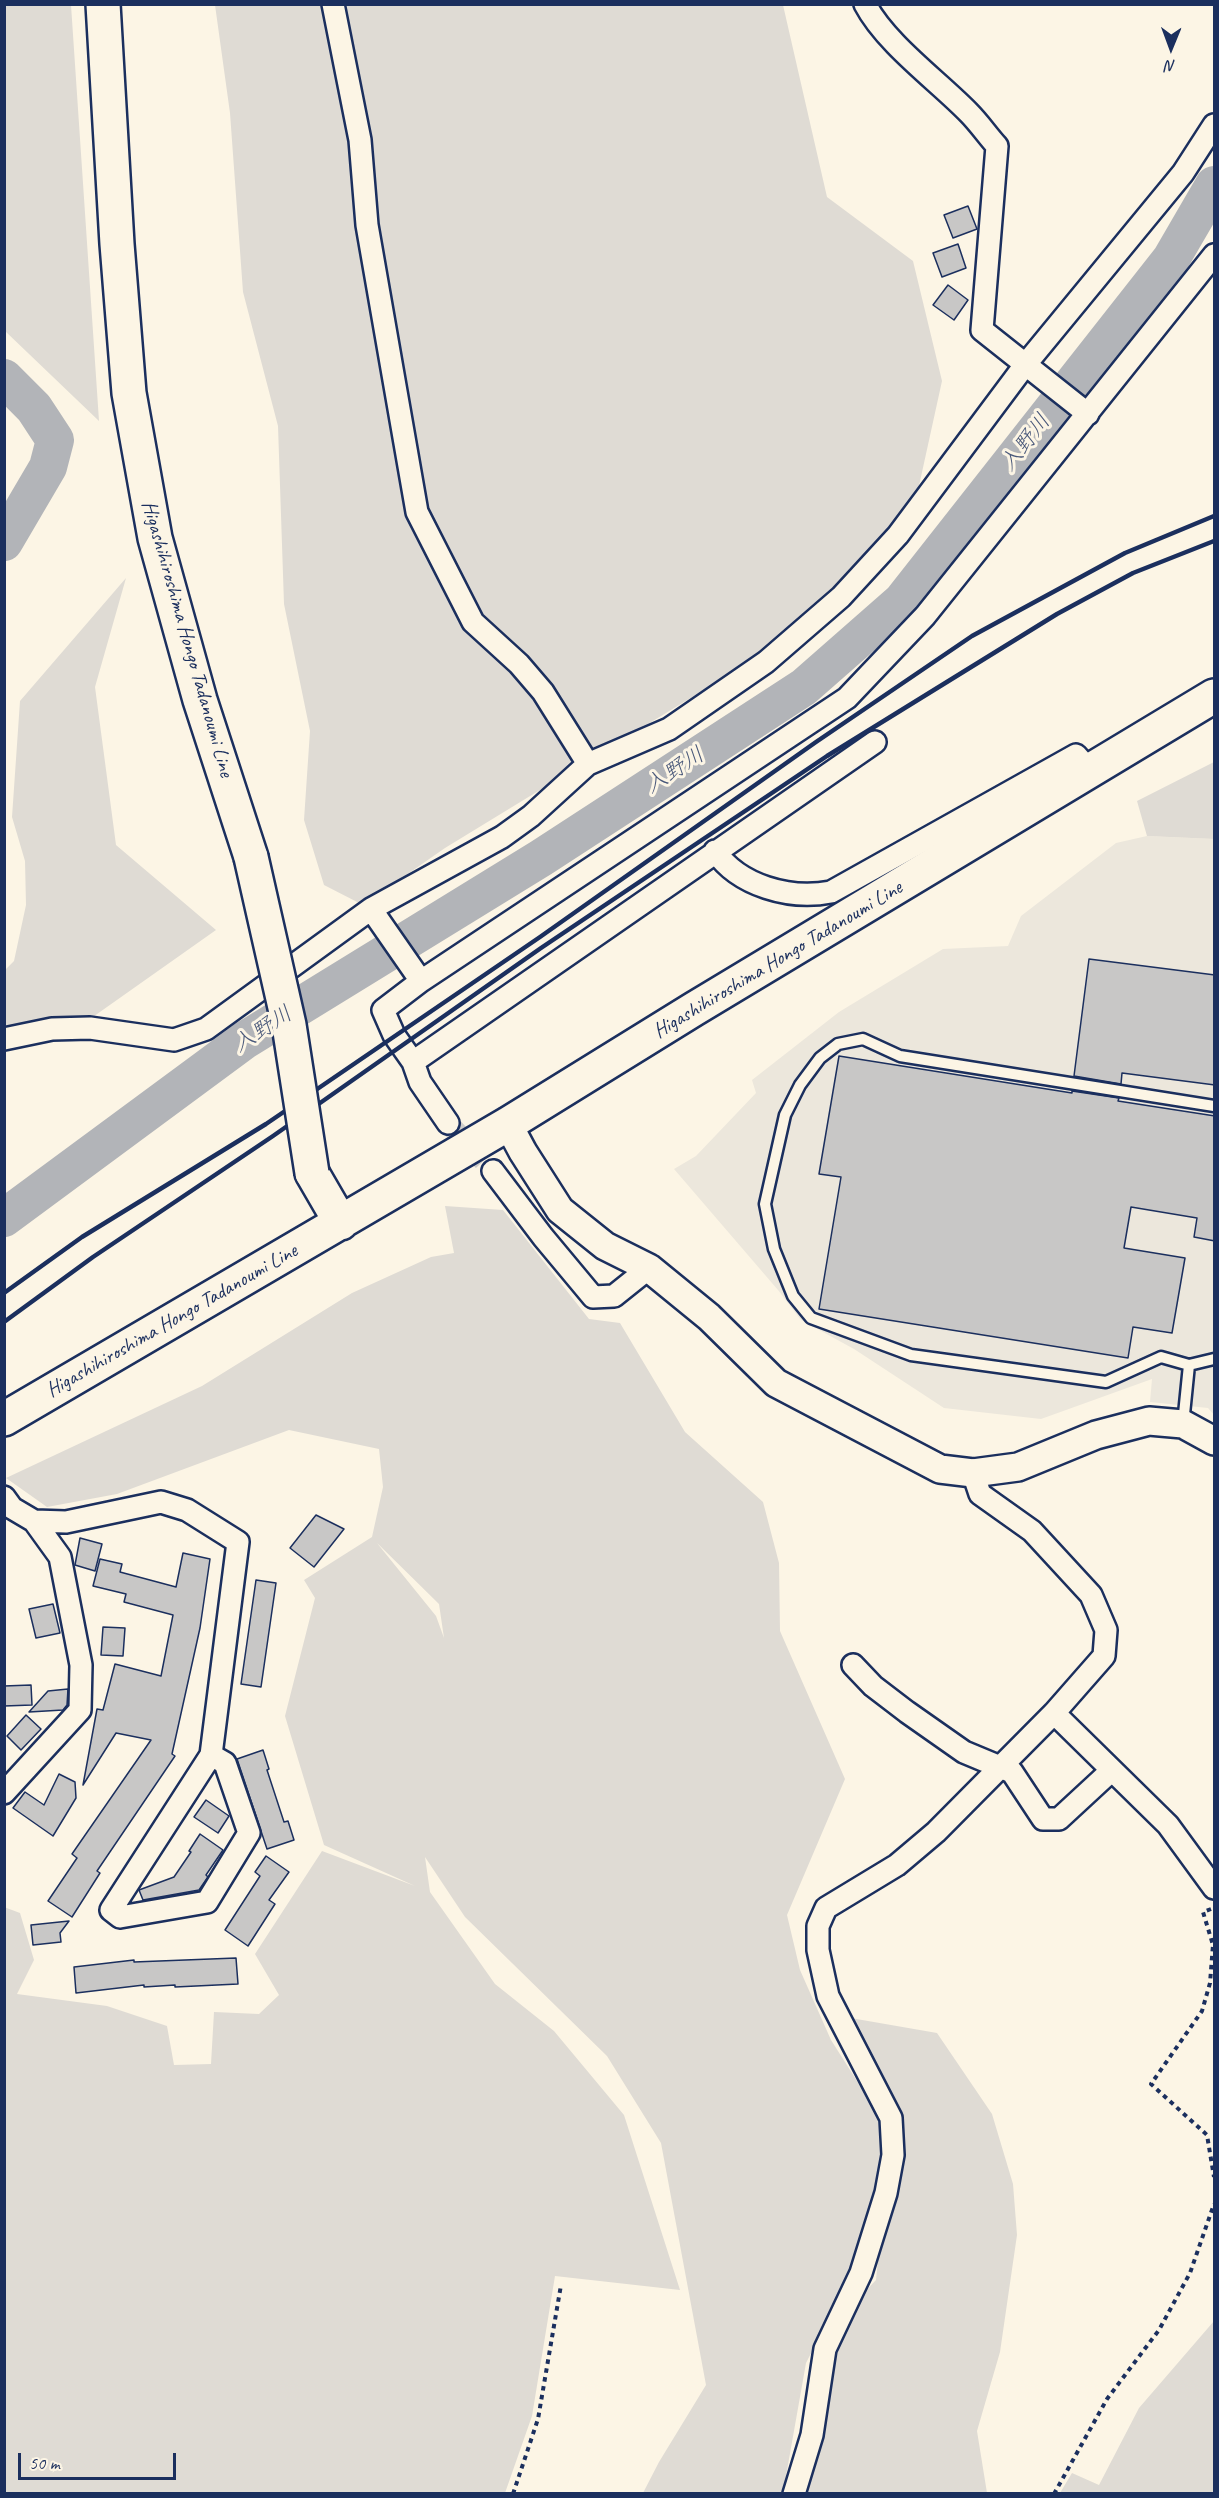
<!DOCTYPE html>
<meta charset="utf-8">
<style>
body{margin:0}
#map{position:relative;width:1219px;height:2498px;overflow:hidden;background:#fcf5e5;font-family:Caveat,sans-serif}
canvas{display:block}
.frame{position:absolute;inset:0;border:6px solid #1b2f5e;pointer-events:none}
.north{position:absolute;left:1141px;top:18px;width:60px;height:60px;-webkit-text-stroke:4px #fcf5e5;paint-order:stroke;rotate:181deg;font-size:16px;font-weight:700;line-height:24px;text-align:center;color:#1b2f5e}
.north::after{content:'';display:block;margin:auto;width:21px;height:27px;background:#1b2f5e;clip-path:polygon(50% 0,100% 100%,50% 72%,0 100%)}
.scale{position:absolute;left:18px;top:2453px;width:158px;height:27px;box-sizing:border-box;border:3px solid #1b2f5e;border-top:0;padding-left:8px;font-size:18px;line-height:21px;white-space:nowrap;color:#1b2f5e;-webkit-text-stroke:4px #fcf5e5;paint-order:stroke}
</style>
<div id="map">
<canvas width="1219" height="2498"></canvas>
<div class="frame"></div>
<div class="north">N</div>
<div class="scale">50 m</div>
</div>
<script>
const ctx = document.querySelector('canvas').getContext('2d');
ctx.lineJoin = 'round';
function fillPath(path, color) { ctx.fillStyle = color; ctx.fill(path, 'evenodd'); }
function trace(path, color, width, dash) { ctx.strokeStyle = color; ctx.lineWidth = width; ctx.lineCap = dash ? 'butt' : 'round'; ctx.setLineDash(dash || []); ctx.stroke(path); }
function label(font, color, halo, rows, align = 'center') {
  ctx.font = font + ' Caveat,"Klee One",sans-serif'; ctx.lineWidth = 6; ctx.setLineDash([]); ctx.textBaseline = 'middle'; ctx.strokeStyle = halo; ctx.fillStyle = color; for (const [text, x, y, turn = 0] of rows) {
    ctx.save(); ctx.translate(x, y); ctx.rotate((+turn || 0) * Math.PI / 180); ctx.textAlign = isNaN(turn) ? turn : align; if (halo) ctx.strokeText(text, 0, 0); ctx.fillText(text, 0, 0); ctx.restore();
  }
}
fillPath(new Path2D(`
 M 1147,836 L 1214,839 L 1214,1415 L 1208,1408 L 1150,1402 L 1152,1379 L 1041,1419 L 944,1408 L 854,1349 L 801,1320 L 778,1290 L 674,1169 L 696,1156 L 756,1093 L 752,1080 L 839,1012 L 943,949 L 1008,946 L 1021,916 L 1116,843 Z`), '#ece7dc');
fillPath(new Path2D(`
 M 4,5 L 71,5 L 99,421 L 5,331 Z
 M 215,5 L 783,5 L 827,197 L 913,261 L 942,381 L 908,536 L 756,658 L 445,848 L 363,905 L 324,885 L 304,820 L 310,731 L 284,604 L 278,426 L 243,292 L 230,113 Z
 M 126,578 L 95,687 L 116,845 L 216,930 L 90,1019 L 5,1030 L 4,971 L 14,961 L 26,905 L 25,861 L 12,817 L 20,701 Z
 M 1214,762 L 1214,839 L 1147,836 L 1137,801 Z
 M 445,1206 L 503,1210 L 589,1319 L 620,1323 L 685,1432 L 763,1502 L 779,1563 L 780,1631 L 845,1779 L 787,1915 L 800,1970 L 831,2040 L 883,2122 L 889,2154 L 853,2271 L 806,2363 L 783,2493 L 643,2493 L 659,2462 L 706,2385 L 661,2143 L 607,2056 L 465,1917 L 425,1857 L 430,1892 L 495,1984 L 554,2031 L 624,2115 L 680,2290 L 555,2276 L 532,2416 L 505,2493 L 5,2493 L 4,1907 L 20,1913 L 34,1960 L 17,1994 L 107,2006 L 167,2026 L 174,2065 L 211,2064 L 214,2012 L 259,2014 L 279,1995 L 255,1954 L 322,1851 L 415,1886 L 324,1845 L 285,1716 L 315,1598 L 304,1580 L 372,1537 L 383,1487 L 379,1449 L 289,1430 L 117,1494 L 47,1507 L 6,1478 L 202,1386 L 352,1293 L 431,1257 L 454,1253 ZM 377,1543 L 439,1604 L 444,1638 L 436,1616 Z
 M 845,2017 L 937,2033 L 992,2114 L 1013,2184 L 1017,2235 L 1000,2352 L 977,2431 L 987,2493 L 804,2494 L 834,2353 L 854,2303 L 876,2280 L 880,2239 L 901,2156 Z
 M 1214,2321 L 1214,2493 L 1060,2493 L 1072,2473 L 1099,2485 L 1139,2408 Z`), '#dfdbd4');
trace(new Path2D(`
 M 4,378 L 34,408 L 55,440 L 48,467 L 4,542
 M 4,1218 L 245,1040 L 541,858 L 804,687 L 902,601 L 1171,259 L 1214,185`), '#b2b4b8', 38);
const building = new Path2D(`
 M 968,206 L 977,229 L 953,238 L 944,215 Z
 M 958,244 L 966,268 L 942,277 L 933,253 Z
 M 948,285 L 968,300 L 954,320 L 933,305 Z
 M 1089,959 L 1215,975 L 1215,1085 L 1122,1073 L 1121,1084 L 1074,1076 Z
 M 839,1056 L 1072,1093 L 1072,1091 L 1119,1098 L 1118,1101 L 1215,1116 L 1215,1241 L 1194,1237 L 1197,1218 L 1131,1207 L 1124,1248 L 1185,1258 L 1172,1333 L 1133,1327 L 1128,1358 L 819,1309 L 841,1177 L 819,1174 Z
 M 316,1515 L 344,1529 L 314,1567 L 290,1548 Z
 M 80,1538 L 102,1544 L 95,1571 L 75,1565 Z
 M 183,1553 L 210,1559 L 200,1628 L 172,1754 L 175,1756 L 97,1871 L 100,1873 L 72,1917 L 48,1901 L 77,1858 L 72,1854 L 151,1740 L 116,1733 L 83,1785 L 97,1709 L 103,1710 L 115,1664 L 161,1676 L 173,1615 L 124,1602 L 126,1594 L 93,1586 L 100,1559 L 122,1564 L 120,1572 L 176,1587 Z
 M 256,1580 L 276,1583 L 261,1687 L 241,1684 Z
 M 53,1604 L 60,1633 L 36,1638 L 29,1609 Z
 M 103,1627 L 125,1628 L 123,1656 L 101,1655 Z
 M 31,1685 L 32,1705 L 4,1706 L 4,1686 Z
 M 68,1689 L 67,1705 L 63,1710 L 29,1712 L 48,1691 Z
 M 26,1715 L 41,1729 L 21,1750 L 7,1736 Z
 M 263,1750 L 269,1769 L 267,1770 L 284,1822 L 288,1821 L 294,1840 L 267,1849 L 237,1759 Z
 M 59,1774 L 75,1782 L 76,1798 L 53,1836 L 13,1808 L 25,1792 L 44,1805 Z
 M 206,1800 L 229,1816 L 218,1833 L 194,1817 Z
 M 200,1834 L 223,1850 L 206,1875 L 208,1877 L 199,1890 L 143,1900 L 139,1890 L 174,1877 L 191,1852 L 189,1851 Z
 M 266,1856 L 289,1872 L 269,1900 L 275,1904 L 248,1946 L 225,1930 L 260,1876 L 255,1872 Z
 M 69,1921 L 60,1933 L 61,1942 L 33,1945 L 31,1925 Z
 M 236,1958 L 238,1984 L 175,1987 L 175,1985 L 144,1987 L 144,1985 L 76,1993 L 74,1967 L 134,1960 L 134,1962 Z`);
fillPath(building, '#c8c7c6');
trace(building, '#1b2f5e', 1.5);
trace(new Path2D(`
 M 448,1123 L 493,1171`), '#cfcdca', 21, [21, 10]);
const service = new Path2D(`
 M 1189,1365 L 1161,1357 L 1106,1382 L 911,1355 L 811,1318 L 793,1296 L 774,1249 L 765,1204 L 785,1115 L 800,1085 L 820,1058 L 838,1044 L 863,1039 L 900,1056 L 1214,1106
 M 1183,1424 L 1189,1365 L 1214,1359`);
const minor = new Path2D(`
 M 333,4 L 360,140 L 367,225 L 417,512 L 473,622 L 519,664 L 543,692 L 588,764
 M 865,4 C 886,44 938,81 969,113 C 979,123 987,135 997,146 L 982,330 L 1088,414
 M 715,851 C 739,886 790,900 831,892 L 1076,755 L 1090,771
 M 371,909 L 502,837 L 531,816 L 588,764 L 669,729 L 766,662 L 841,597 L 898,535 L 1025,365 L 1183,173 L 1214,125
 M 421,981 L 847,698 L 925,616 L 1214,255
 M 4,1039 L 52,1029 L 90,1028 L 174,1040 L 206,1029 L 371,909 L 421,981 L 383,1010 L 394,1035 L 413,1062 L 420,1082 L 448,1123
 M 413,1062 L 875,742
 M 493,1171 L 543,1237 L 593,1297 L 614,1296 L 649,1268
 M 4,1497 L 12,1508 L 34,1521 L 66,1522 L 161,1502 L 187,1510 L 238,1542 L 211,1755 L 111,1910 L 120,1917 L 207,1902 L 249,1833 L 225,1763 L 211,1755
 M 853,1665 L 873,1686 L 907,1712 L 964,1752 L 1012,1772 L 1043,1819 L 1059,1819 L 1112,1770
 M 1054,1713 L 1168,1825 L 1214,1888
 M 4,1793 L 80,1710 L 81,1665 L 60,1557 L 34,1521
 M 794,2494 L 812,2435 L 825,2349 L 861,2273 L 886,2193 L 893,2155 L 891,2118 L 828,1996 L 818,1950 L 818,1926 L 826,1908 L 897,1865 L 936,1832 L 1054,1713 L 1104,1656 L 1106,1630 L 1091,1595 L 1032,1531 L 980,1494 L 973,1473`);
const tertiary = new Path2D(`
 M 508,1124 L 523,1152 L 560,1210 L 605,1246 L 649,1268 L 709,1317 L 776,1383 L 940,1469 L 973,1473 L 1018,1467 L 1096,1435 L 1149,1421 L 1183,1424 L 1214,1441`);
const primary = new Path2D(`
 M 103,4 L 117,244 L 129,393 L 155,538 L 200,700 L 251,857
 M 312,1173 L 341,1223
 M 4,1419 L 508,1124 L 694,1009 L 1214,696`);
trace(service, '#1b2f5e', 15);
trace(minor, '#1b2f5e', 26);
trace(tertiary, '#1b2f5e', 32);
trace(primary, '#1b2f5e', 38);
trace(new Path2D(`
 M 1211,1909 L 1203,1912 L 1213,1945 L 1210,1983 L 1202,2011 L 1151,2084 L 1207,2135 L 1214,2177
 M 513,2494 L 538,2419 L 561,2285
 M 1054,2494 L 1107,2399 L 1159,2330 L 1190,2273 L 1214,2204`), '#1b2f5e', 4, [4.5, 4.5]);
trace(service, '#fcf5e5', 10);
trace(minor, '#fcf5e5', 21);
trace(tertiary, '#fcf5e5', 27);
trace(primary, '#fcf5e5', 33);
trace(new Path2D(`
 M 4,1293 L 82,1237 L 266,1124 L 540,937 L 816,742 L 972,636 L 1125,553 L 1214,516
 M 4,1322 L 93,1257 L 273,1136 L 541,948 L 827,756 L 1057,614 L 1133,573 L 1214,541`), '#1b2f5e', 4.5);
const primaryBridge = new Path2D(`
 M 251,857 L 289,1025 L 312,1173`);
trace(primaryBridge, '#1b2f5e', 38, []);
trace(primaryBridge, '#fcf5e5', 33);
label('21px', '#1b2f5e', '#fcf5e5', [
 ["Higashihiroshima Hongo Tadanoumi Line",187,639,74],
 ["Higashihiroshima Hongo Tadanoumi Line",778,960,-31],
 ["Higashihiroshima Hongo Tadanoumi Line",172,1321,-30]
]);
label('italic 22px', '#485779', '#fcf5e5', [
 ["入野川",1026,443,-52],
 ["入野川",675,771,-33],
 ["入野川",263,1030,-33]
]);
</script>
